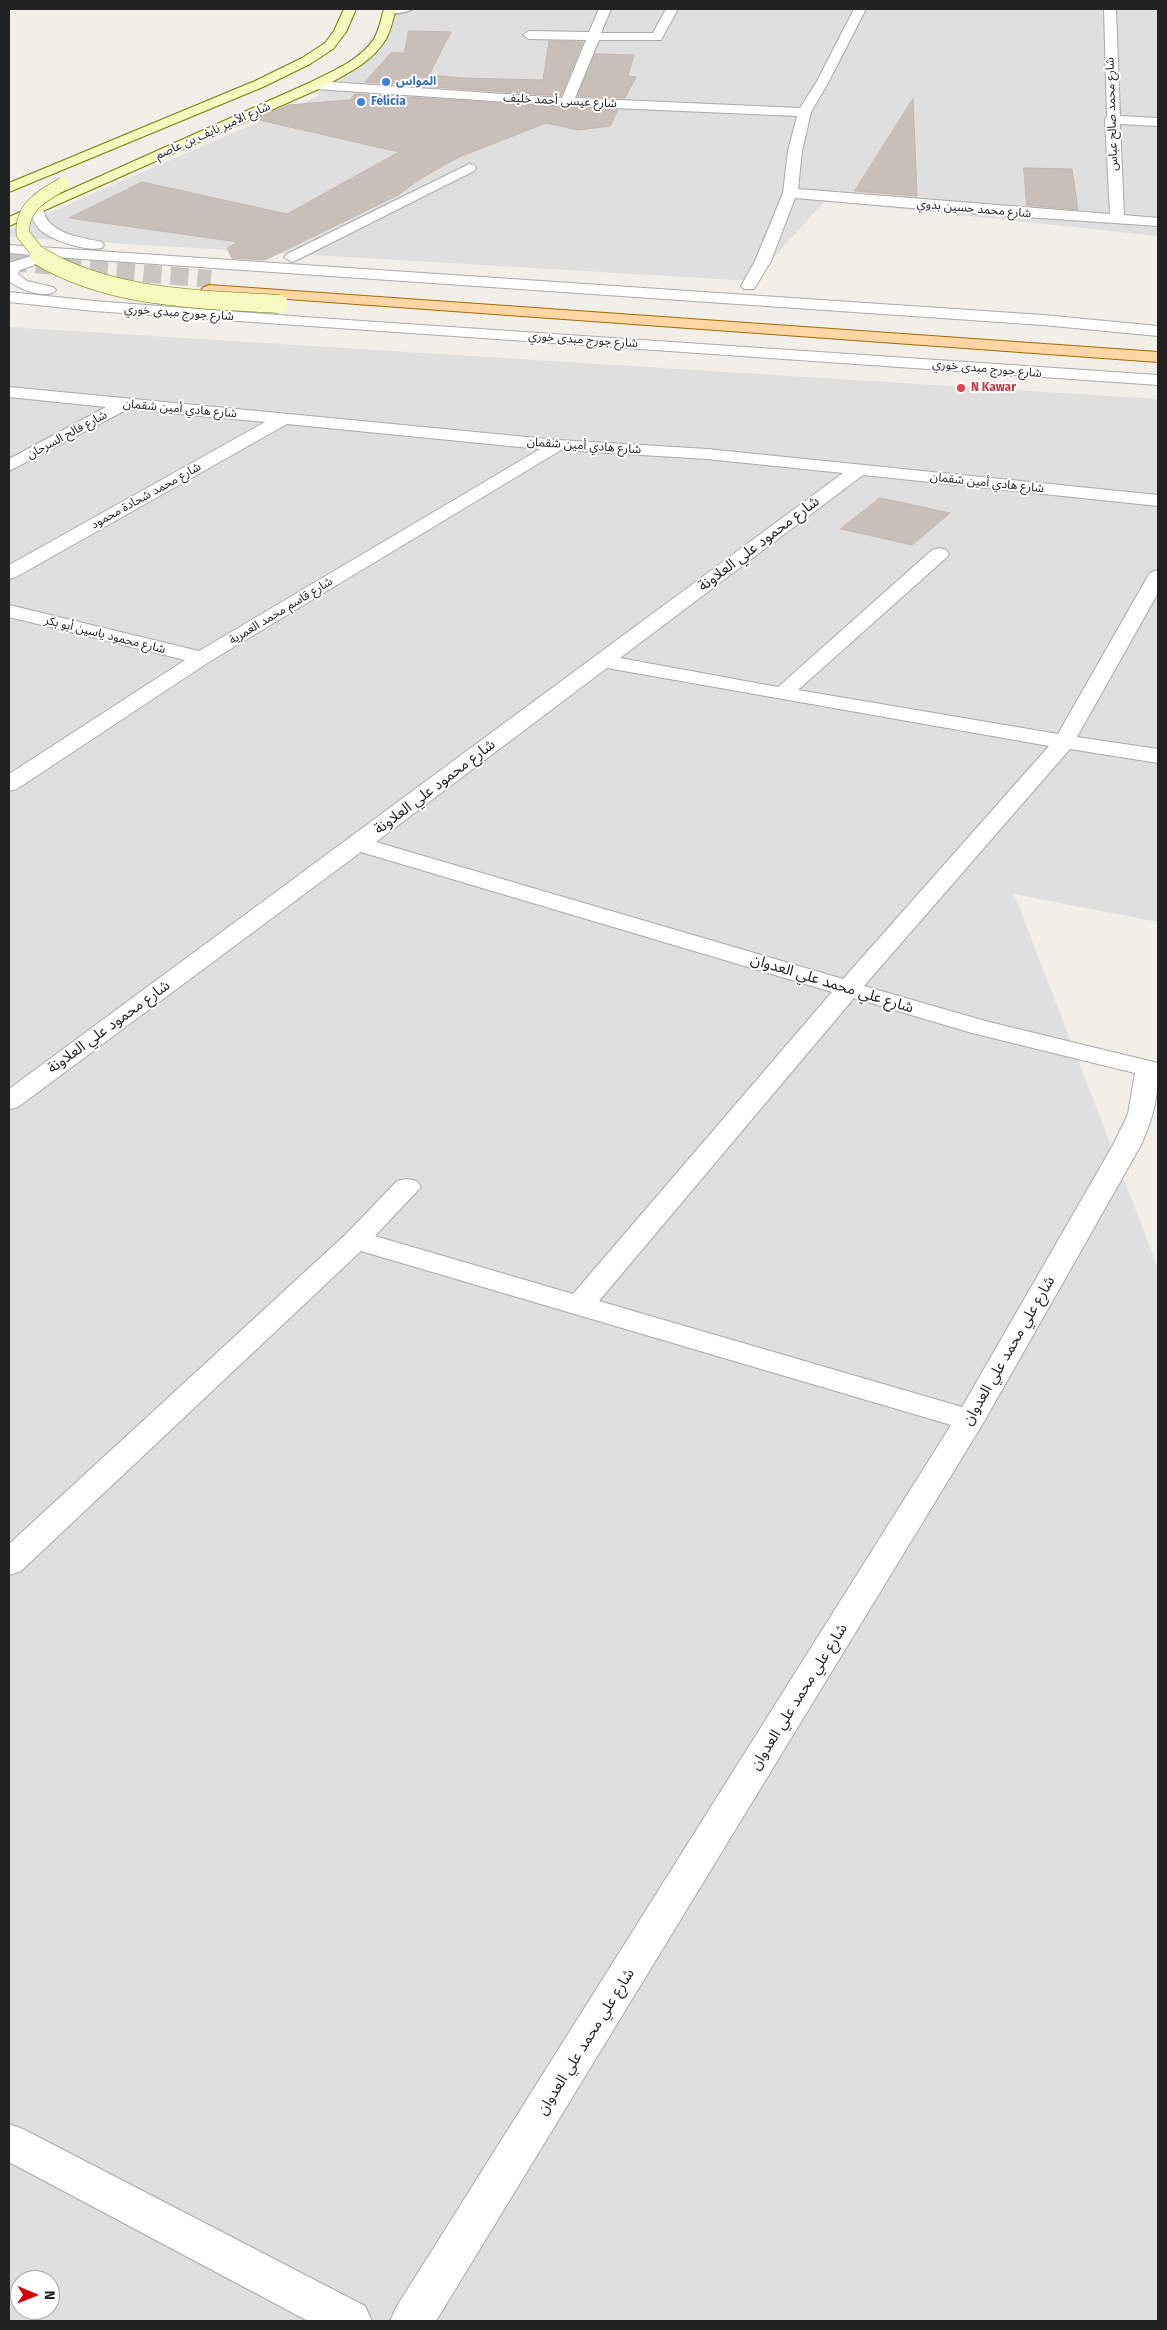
<!DOCTYPE html>
<meta charset="utf-8">
<style>
body{margin:0}
#map{position:relative;width:1167px;height:2330px;overflow:hidden;background:#f2efe9;font-family:"Fira Sans",sans-serif}
canvas{display:block}
.frame{position:absolute;inset:0;border:10px solid #222;pointer-events:none}
.north{position:absolute;left:10px;top:2270px;width:50px;height:50px;box-sizing:border-box;background:#fff;border:1px solid #a7a7a7;border-radius:50%;rotate:91deg;font-size:14px;font-weight:700;line-height:20px;text-align:center;color:#222}
.north::after{content:'';display:block;margin:auto;width:18px;height:22px;background:#d40000;clip-path:polygon(50% 0,100% 100%,50% 72%,0 100%)}
</style>
<div id="map">
<canvas width="1167" height="2330"></canvas>
<div class="frame"></div>
<div class="north">N</div>
</div>
<script>
const ctx = document.querySelector('canvas').getContext('2d');
ctx.lineJoin = 'round';
function fillPath(path, color) { ctx.fillStyle = color; ctx.fill(path, 'evenodd'); }
function trace(path, color, width, dash) { ctx.strokeStyle = color; ctx.lineWidth = width; ctx.lineCap = dash ? 'butt' : 'round'; ctx.setLineDash(dash || []); ctx.stroke(path); }
function label(font, color, halo, rows, align = 'center') {
  ctx.font = font + ' "Fira Sans","Noto Sans Arabic",sans-serif'; ctx.lineWidth = 4; ctx.setLineDash([]); ctx.textBaseline = 'middle'; ctx.strokeStyle = halo; ctx.fillStyle = color; for (const [text, x, y, turn = 0] of rows) {
    ctx.save(); ctx.translate(x, y); ctx.rotate((+turn || 0) * Math.PI / 180); ctx.textAlign = isNaN(turn) ? turn : align; if (halo) ctx.strokeText(text, 0, 0); ctx.fillText(text, 0, 0); ctx.restore();
  }
}
fillPath(new Path2D(`
 M 398,9 L 1158,9 L 1158,236 L 825,201 L 752,281 L 9,237 L 9,230 L 316,97 Z
 M 9,327 L 1158,399 L 1158,922 L 1014,894 L 1158,1268 L 1158,2321 L 9,2321 ZM 20,2280 L 50,2280 L 50,2310 L 20,2310 Z`), '#e0dfdf');
const building = new Path2D(`
 M 409,31 L 451,32 L 429,75 L 463,78 L 543,80 L 549,41 L 583,42 L 561,96 L 365,82 L 391,53 L 404,53 Z
 M 595,54 L 634,55 L 628,76 L 636,77 L 625,98 L 578,96 Z
 M 355,94 L 618,110 L 610,126 L 578,130 L 546,123 L 457,158 L 420,179 L 398,195 L 265,260 L 232,258 L 227,248 L 238,242 L 69,218 L 142,182 L 287,214 L 399,152 L 255,119 L 288,105 L 350,100 Z
 M 913,99 L 917,196 L 855,191 Z
 M 1024,168 L 1072,169 L 1078,210 L 1027,205 Z
 M 880,498 L 950,513 L 912,545 L 841,529 Z`);
fillPath(building, '#c7bfb8');
trace(building, '#c4b6ab', 1);
trace(new Path2D(`
 M 9,262 L 211,279`), '#c8c6c1', 18, [18, 9]);
const service = new Path2D(`
 M 387,9 L 412,9 C 406,13 391,15 385,11 Z`);
const minor = new Path2D(`
 M 599,9 L 611,9 L 601,33 L 653,33 L 666,9 L 678,9 L 661,40 L 599,40 L 575,98 L 800,108 L 816,83 L 854,9 L 866,9 L 828,83 L 811,112 L 802,151 L 798,189 L 1110,214 L 1105,119 L 1107,117 L 1104,9 L 1116,9 L 1120,116 L 1158,118 L 1158,126 L 1120,124 L 1124,215 L 1158,218 L 1158,226 L 982,214 L 795,198 L 771,261 L 754,289 L 744,289 L 741,286 L 755,261 L 783,193 L 788,151 L 797,116 L 567,106 L 316,89 L 310,85 L 316,81 L 562,98 L 586,40 L 529,39 L 523,35 L 529,31 L 589,32 Z
 M 469,164 L 474,165 L 476,168 L 474,171 L 297,260 L 292,262 L 284,257 L 287,254 Z
 M 9,387 L 558,440 L 707,449 L 1158,495 L 1158,506 L 863,475 L 620,658 L 778,687 L 932,550 L 939,548 L 946,550 L 949,554 L 946,558 L 798,690 L 1058,734 L 1148,576 L 1151,572 L 1158,570 L 1158,593 L 1077,737 L 1158,749 L 1158,763 L 1070,749 L 864,986 L 989,1022 L 1158,1063 C 1158,1098 1155,1113 1141,1145 L 985,1420 L 436,2321 L 390,2321 L 397,2306 L 951,1425 L 361,1251 L 21,1571 L 9,1575 L 9,1544 L 346,1234 L 397,1181 L 407,1179 L 417,1181 L 421,1187 L 375,1236 L 573,1294 L 832,992 L 361,852 L 18,1107 L 9,1109 L 9,1089 L 843,473 L 707,459 L 561,450 L 209,662 L 17,789 L 9,791 L 9,774 L 185,660 L 9,617 L 9,605 L 199,651 L 540,449 L 287,424 L 16,577 L 9,579 L 9,565 L 265,422 L 128,409 L 9,471 L 9,459 L 106,407 L 9,397 ZM 607,668 L 1049,746 L 843,979 L 376,842 ZM 854,998 L 972,1033 L 1135,1073 L 1128,1114 L 1113,1145 L 962,1407 L 599,1301 Z
 M 9,2124 L 23,2129 L 365,2306 L 372,2321 L 308,2321 L 9,2162 Z`);
const tertiary = new Path2D(`
 M 37,207 L 42,208 C 45,213 45,218 49,222 C 62,236 85,238 102,242 L 104,245 L 102,248 C 87,252 50,240 39,229 C 34,223 32,218 30,211 Z
 M 9,245 L 1043,315 L 1158,326 L 1158,336 L 1043,325 L 54,257 L 52,259 L 20,270 L 18,274 L 27,281 L 53,287 L 56,290 L 53,293 C 40,297 19,289 9,281 L 9,263 L 34,255 L 9,253 Z
 M 9,292 L 94,301 L 318,318 L 1158,375 L 1158,385 L 94,311 L 9,302 Z`);
const secondary = new Path2D(`
 M 344,9 L 356,9 L 346,32 L 333,49 L 310,64 L 263,87 L 9,192 L 9,183 L 255,81 L 302,58 L 325,43 L 334,31 Z
 M 384,9 L 396,9 C 393,19 391,30 386,39 C 372,63 344,75 321,88 L 9,226 L 9,217 L 311,82 C 333,71 360,60 374,39 C 379,30 381,19 384,9 Z`);
const primary = new Path2D(`
 M 209,285 L 1158,352 L 1158,362 L 204,293 L 201,290 L 204,287 Z`);
trace(service, '#a9a9a9', 3);
trace(minor, '#a9a9a9', 2);
trace(tertiary, '#a9a9a9', 2);
trace(secondary, '#707d05', 2);
trace(primary, '#a06b00', 2);
fillPath(service, '#fff');
fillPath(minor, '#fff');
fillPath(tertiary, '#fff');
fillPath(secondary, '#f7fabf');
fillPath(primary, '#fcd6a4');
const secondaryBridgeFar1 = new Path2D(`
 M 41,257 L 23,234 C 20,208 43,195 63,184`);
const secondaryBridge = new Path2D(`
 M 39,256 C 110,299 198,299 279,304`);
trace(secondaryBridgeFar1, '#707d05', 14, []);
trace(secondaryBridge, '#707d05', 19, []);
trace(secondaryBridgeFar1, '#f7fabf', 13);
trace(secondaryBridge, '#f7fabf', 18);
for (const [x, y, r, color] of [
 [386,82,5,"#3f7fe0"],
 [361,102,5,"#3f7fe0"],
 [961,388,5,"#e0444e"]
]) { const dot = new Path2D(); dot.arc(x, y, r, 0, 2 * Math.PI); ctx.fillStyle = color; ctx.fill(dot); trace(dot, '#fff', 2); }
label('bold 12px', '#366cbe', '#fff', [
 ["المواس",396,82],
 ["Felicia",371,102]
], 'left');
label('12px', '#222', '#fff', [
 ["شارع عيسى أحمد خليف",560,101,3],
 ["شارع محمد صالح عباس",1112,114,-92],
 ["شارع الأمير نايف بن عاصم",213,131,-24],
 ["شارع محمد حسين بدوي",974,209,5],
 ["شارع جورج مبدى خوري",179,313,4],
 ["شارع جورج مبدى خوري",583,340,4],
 ["شارع جورج مبدى خوري",987,369,5],
 ["شارع هادي أمين شقمان",180,409,5],
 ["شارع فالح السرحان",67,435,-28],
 ["شارع هادي أمين شقمان",584,446,4],
 ["شارع هادي أمين شقمان",987,483,6],
 ["شارع محمد شحادة محمود",146,496,-29],
 ["شارع قاسم محمد العمرية",281,611,-31],
 ["شارع محمود ياسين أبو بكر",105,635,14]
]);
label('bold 12px', '#be3a42', '#fff', [
 ["N Kawar",971,388]
], 'left');
label('15px', '#222', '#fff', [
 ["شارع محمود علي العلاونة",759,544,-37],
 ["شارع محمود علي العلاونة",435,787,-37],
 ["شارع علي محمد علي العدوان",832,984,17],
 ["شارع محمود علي العلاونة",109,1027,-36],
 ["شارع علي محمد علي العدوان",1009,1351,-60],
 ["شارع علي محمد علي العدوان",799,1697,-58],
 ["شارع علي محمد علي العدوان",586,2042,-58]
]);
</script>
